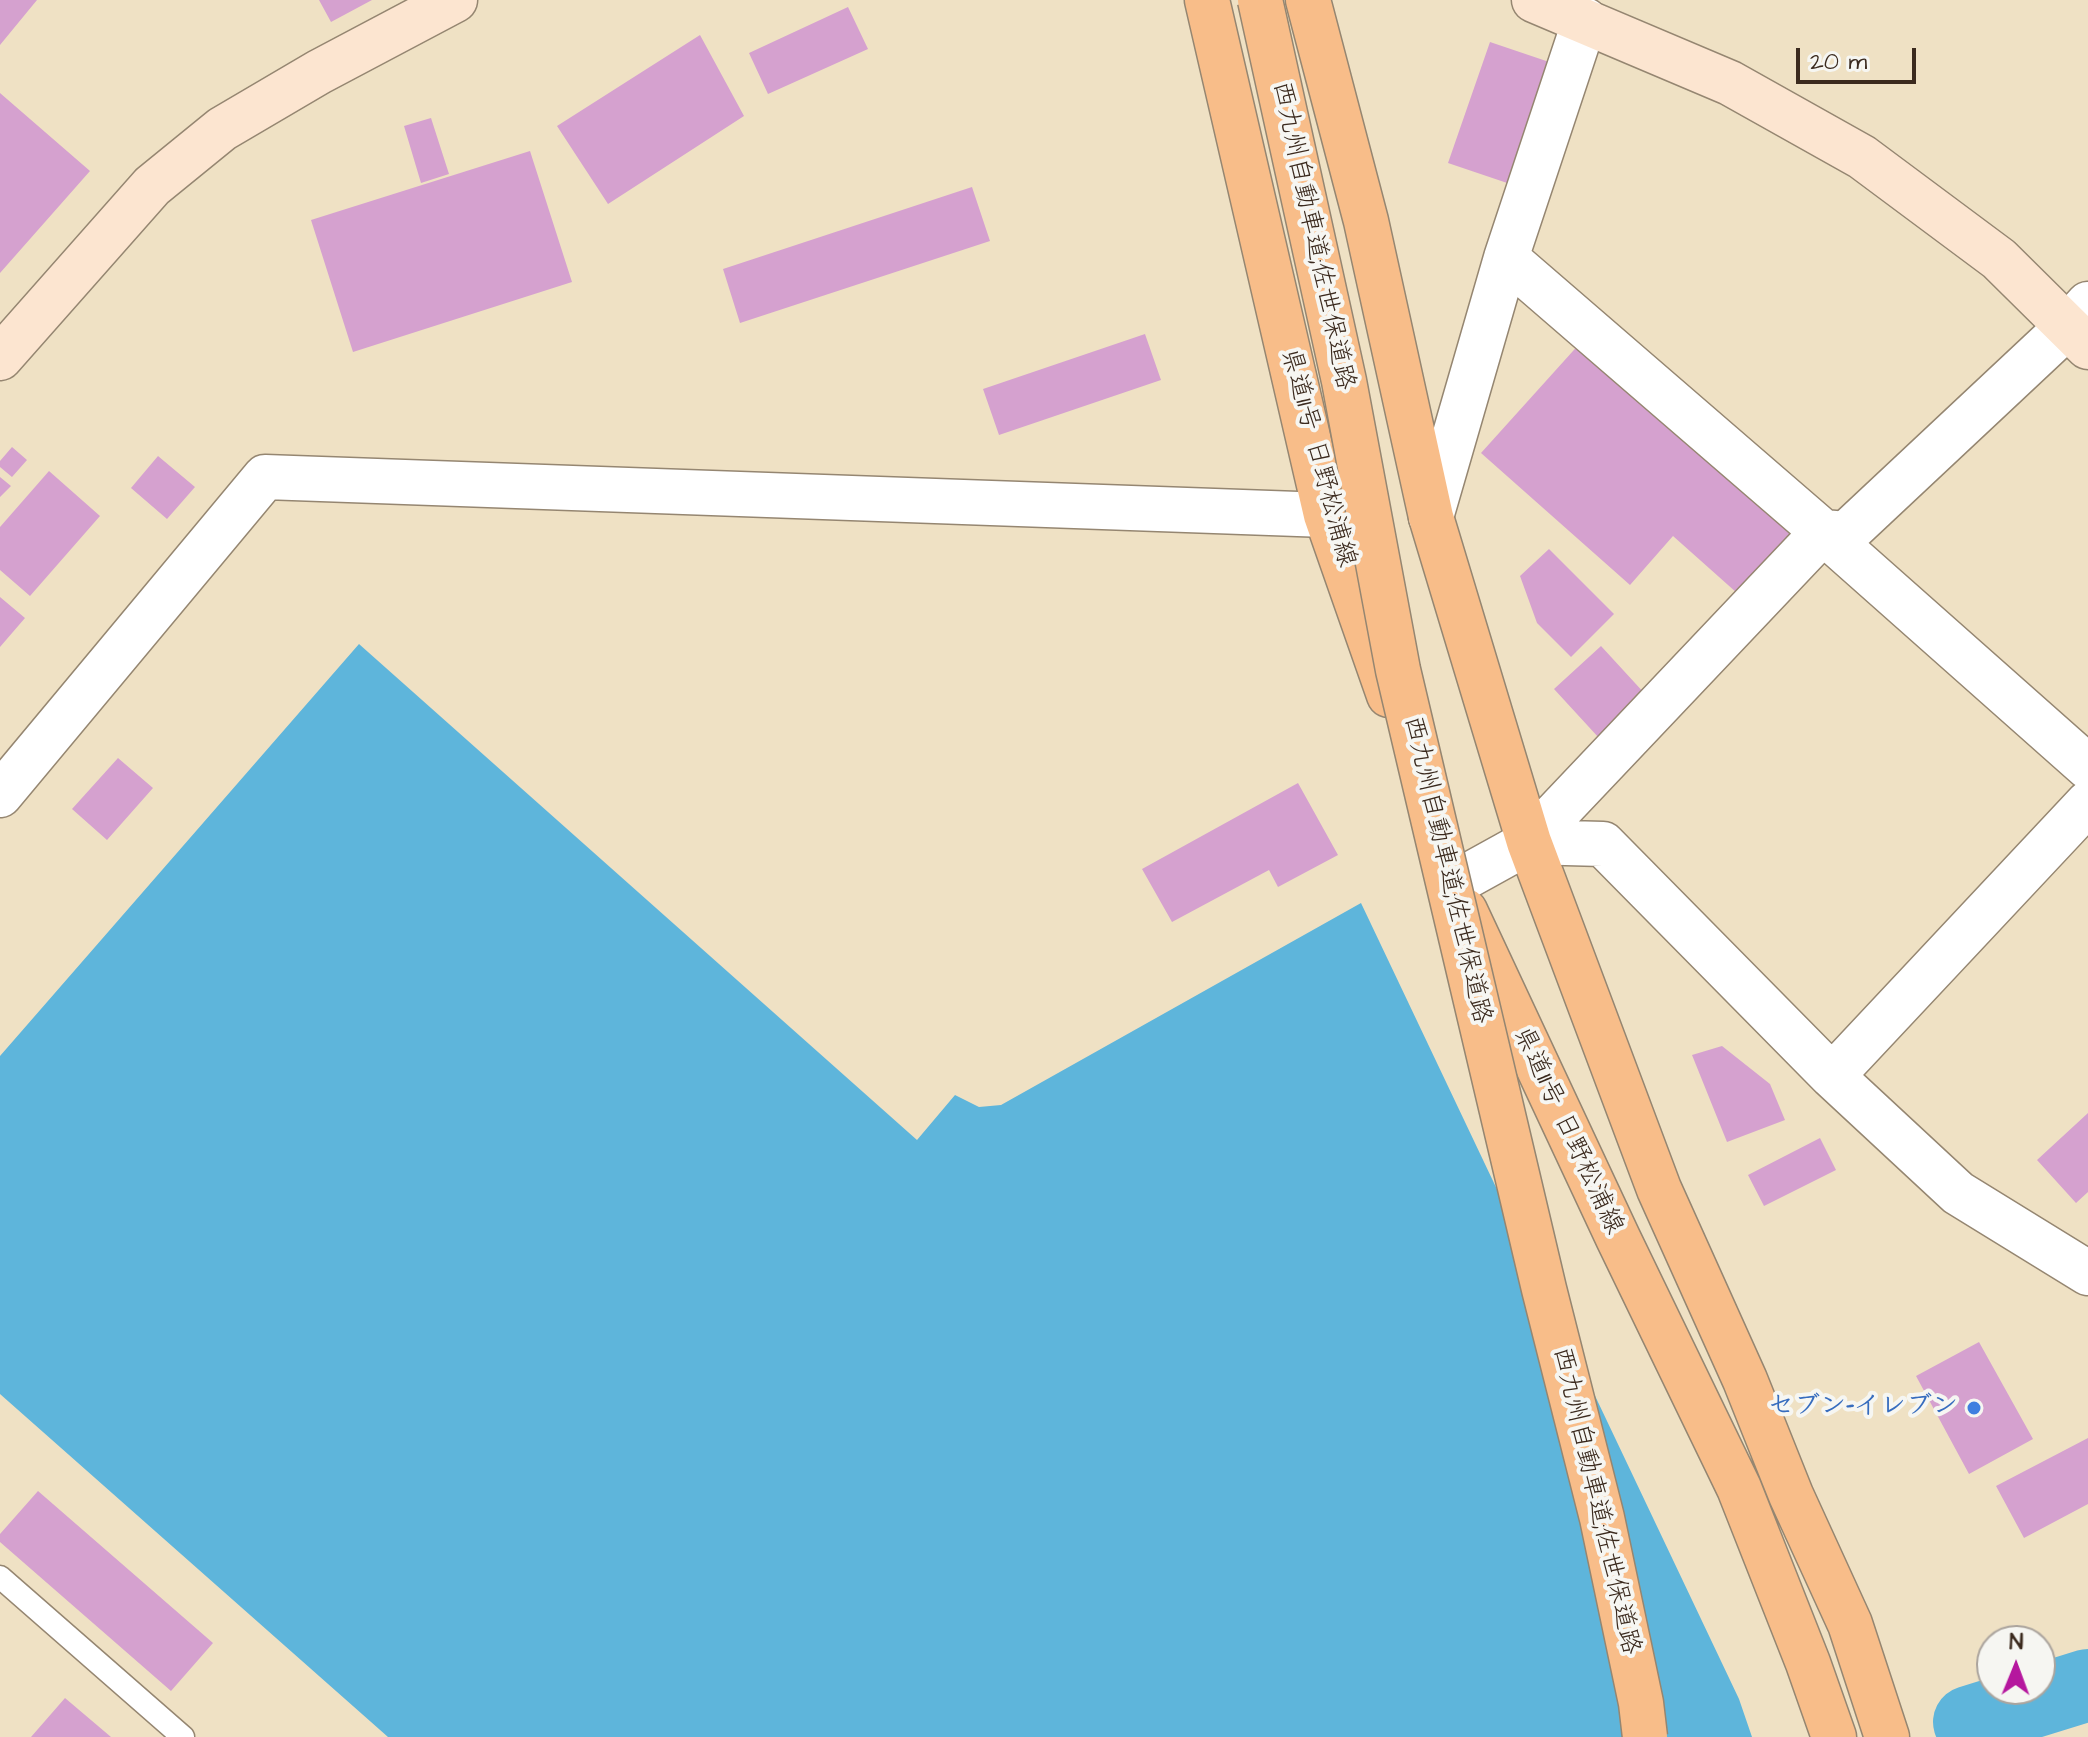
<!DOCTYPE html>
<meta charset="utf-8">
<style>
body{margin:0}
#map{position:relative;width:2088px;height:1737px;overflow:hidden;background:#efe1c4;font-family:"Architects Daughter",sans-serif}
canvas{display:block}
.north{position:absolute;left:1976px;top:1625px;width:80px;height:80px;box-sizing:border-box;background:#f6f6f2;border:2px solid #aba49d;border-radius:50%;rotate:1deg;font-size:22px;font-weight:700;line-height:32px;text-align:center;color:#3b2a1e}
.north::after{content:'';display:block;margin:auto;width:28px;height:36px;background:#b5179e;clip-path:polygon(50% 0,100% 100%,50% 72%,0 100%)}
.scale{position:absolute;left:1796px;top:48px;width:120px;height:36px;box-sizing:border-box;border:4px solid #3b2a1e;border-top:0;padding-left:10px;font-size:24px;line-height:28px;white-space:nowrap;color:#3b2a1e;-webkit-text-stroke:6px #f6f6f2;paint-order:stroke}
</style>
<div id="map">
<canvas width="2088" height="1737"></canvas>
<div class="north">N</div>
<div class="scale">20 m</div>
</div>
<script>
const ctx = document.querySelector('canvas').getContext('2d');
ctx.lineJoin = 'round';
function fillPath(path, color) { ctx.fillStyle = color; ctx.fill(path, 'evenodd'); }
function trace(path, color, width, dash) { ctx.strokeStyle = color; ctx.lineWidth = width; ctx.lineCap = dash ? 'butt' : 'round'; ctx.setLineDash(dash || []); ctx.stroke(path); }
function label(font, color, halo, rows, align = 'center') {
  ctx.font = font + ' "Architects Daughter","Klee One",sans-serif'; ctx.lineWidth = 8; ctx.setLineDash([]); ctx.textBaseline = 'middle'; ctx.strokeStyle = halo; ctx.fillStyle = color; for (const [text, x, y, turn = 0] of rows) {
    ctx.save(); ctx.translate(x, y); ctx.rotate((+turn || 0) * Math.PI / 180); ctx.textAlign = isNaN(turn) ? turn : align; if (halo) ctx.strokeText(text, 0, 0); ctx.fillText(text, 0, 0); ctx.restore();
  }
}
fillPath(new Path2D(`
 M 359,644 L 917,1140 L 955,1095 L 979,1107 L 1001,1105 L 1361,903 L 1739,1699 L 1752,1737 L 388,1737 L 0,1394 L 0,1056 Z`), '#5eb5db');
trace(new Path2D(`
 M 1969,1722 L 2088,1685`), '#5eb5db', 72);
fillPath(new Path2D(`
 M 0,0 L 37,0 L 0,45 Z
 M 319,0 L 372,0 L 331,22 Z
 M 848,7 L 868,49 L 768,94 L 749,53 Z
 M 700,35 L 744,116 L 608,204 L 557,126 Z
 M 1490,42 L 1561,66 L 1519,187 L 1448,163 Z
 M 0,93 L 90,171 L 0,273 Z
 M 431,118 L 449,174 L 421,183 L 404,126 Z
 M 530,151 L 572,282 L 353,352 L 311,220 Z
 M 972,187 L 990,241 L 740,323 L 723,269 Z
 M 1145,334 L 1161,380 L 999,435 L 983,389 Z
 M 1582,341 L 1794,529 L 1737,593 L 1673,536 L 1630,585 L 1481,453 Z
 M 12,447 L 27,460 L 12,477 L 0,467 L 0,461 Z
 M 158,456 L 195,487 L 167,519 L 131,488 Z
 M 49,471 L 100,516 L 30,596 L 0,570 L 0,527 Z
 M 0,477 L 11,486 L 0,497 Z
 M 1549,549 L 1614,614 L 1571,657 L 1537,623 L 1520,576 Z
 M 0,597 L 25,618 L 0,647 Z
 M 1601,646 L 1646,695 L 1599,738 L 1554,689 Z
 M 118,758 L 153,788 L 107,840 L 72,809 Z
 M 1298,783 L 1338,855 L 1278,887 L 1269,870 L 1172,922 L 1142,869 Z
 M 1722,1046 L 1770,1084 L 1785,1120 L 1727,1142 L 1692,1055 Z
 M 2088,1113 L 2088,1192 L 2076,1203 L 2037,1160 Z
 M 1820,1138 L 1836,1170 L 1764,1206 L 1748,1175 Z
 M 1979,1342 L 2033,1439 L 1969,1474 L 1916,1376 Z
 M 2088,1438 L 2088,1504 L 2024,1538 L 1996,1486 Z
 M 38,1491 L 213,1643 L 171,1691 L 0,1542 L 0,1534 Z
 M 65,1698 L 111,1737 L 31,1737 Z`), '#d5a1cf');
const lane = new Path2D(`
 M 0,1577 L 183,1737`);
const street = new Path2D(`
 M 1506,258 L 1823,532 L 2088,767
 M 1431,517 L 1506,258 L 1585,20
 M 0,795 L 265,477 L 1326,515
 M 1529,842 L 1823,532 L 1846,534 L 2068,326 L 2088,304
 M 1453,884 L 1529,842 L 1603,844 L 1832,1076 L 1958,1193 L 2088,1273
 M 1832,1076 L 2088,803`);
const secondary = new Path2D(`
 M 1534,0 L 1730,83 L 1862,157 L 1999,259 L 2088,347
 M 0,358 L 152,186 L 222,129 L 319,72 L 455,0`);
const primary = new Path2D(`
 M 1207,0 L 1326,515 L 1389,695
 M 1308,0 L 1366,221 L 1431,517 L 1529,842 L 1659,1189 L 1745,1380 L 1791,1495 L 1850,1624 L 1887,1737
 M 1465,911 L 1618,1238 L 1739,1488 L 1808,1663 L 1834,1737`);
trace(lane, '#958671', 25);
trace(street, '#958671', 47);
trace(secondary, '#958671', 47);
trace(primary, '#958671', 47);
trace(lane, '#fff', 22);
trace(street, '#fff', 44);
trace(secondary, '#fce5d0', 44);
trace(primary, '#f8bd89', 44);
const highwayBridge = new Path2D(`
 M 1260,0 L 1344,381 L 1398,670 L 1544,1289 L 1602,1518 L 1641,1703 L 1645,1737`);
trace(highwayBridge, '#958671', 47, []);
trace(highwayBridge, '#f8bd89', 44);
for (const [x, y, r, color] of [
 [1974,1408,8,"#3f7fe0"]
]) { const dot = new Path2D(); dot.arc(x, y, r, 0, 2 * Math.PI); ctx.fillStyle = color; ctx.fill(dot); trace(dot, '#f6f6f2', 3); }
label('26px', '#3b2a1e', '#f6f6f2', [
 ["西九州自動車道;佐世保道路",1312,236,78],
 ["県道11号 日野松浦線",1317,458,75],
 ["西九州自動車道;佐世保道路",1446,870,77],
 ["県道11号 日野松浦線",1567,1131,65],
 ["西九州自動車道;佐世保道路",1595,1501,77]
]);
label('bold 26px', '#366cbe', '#f6f6f2', [
 ["セブン-イレブン",1958,1408]
], 'right');
</script>
